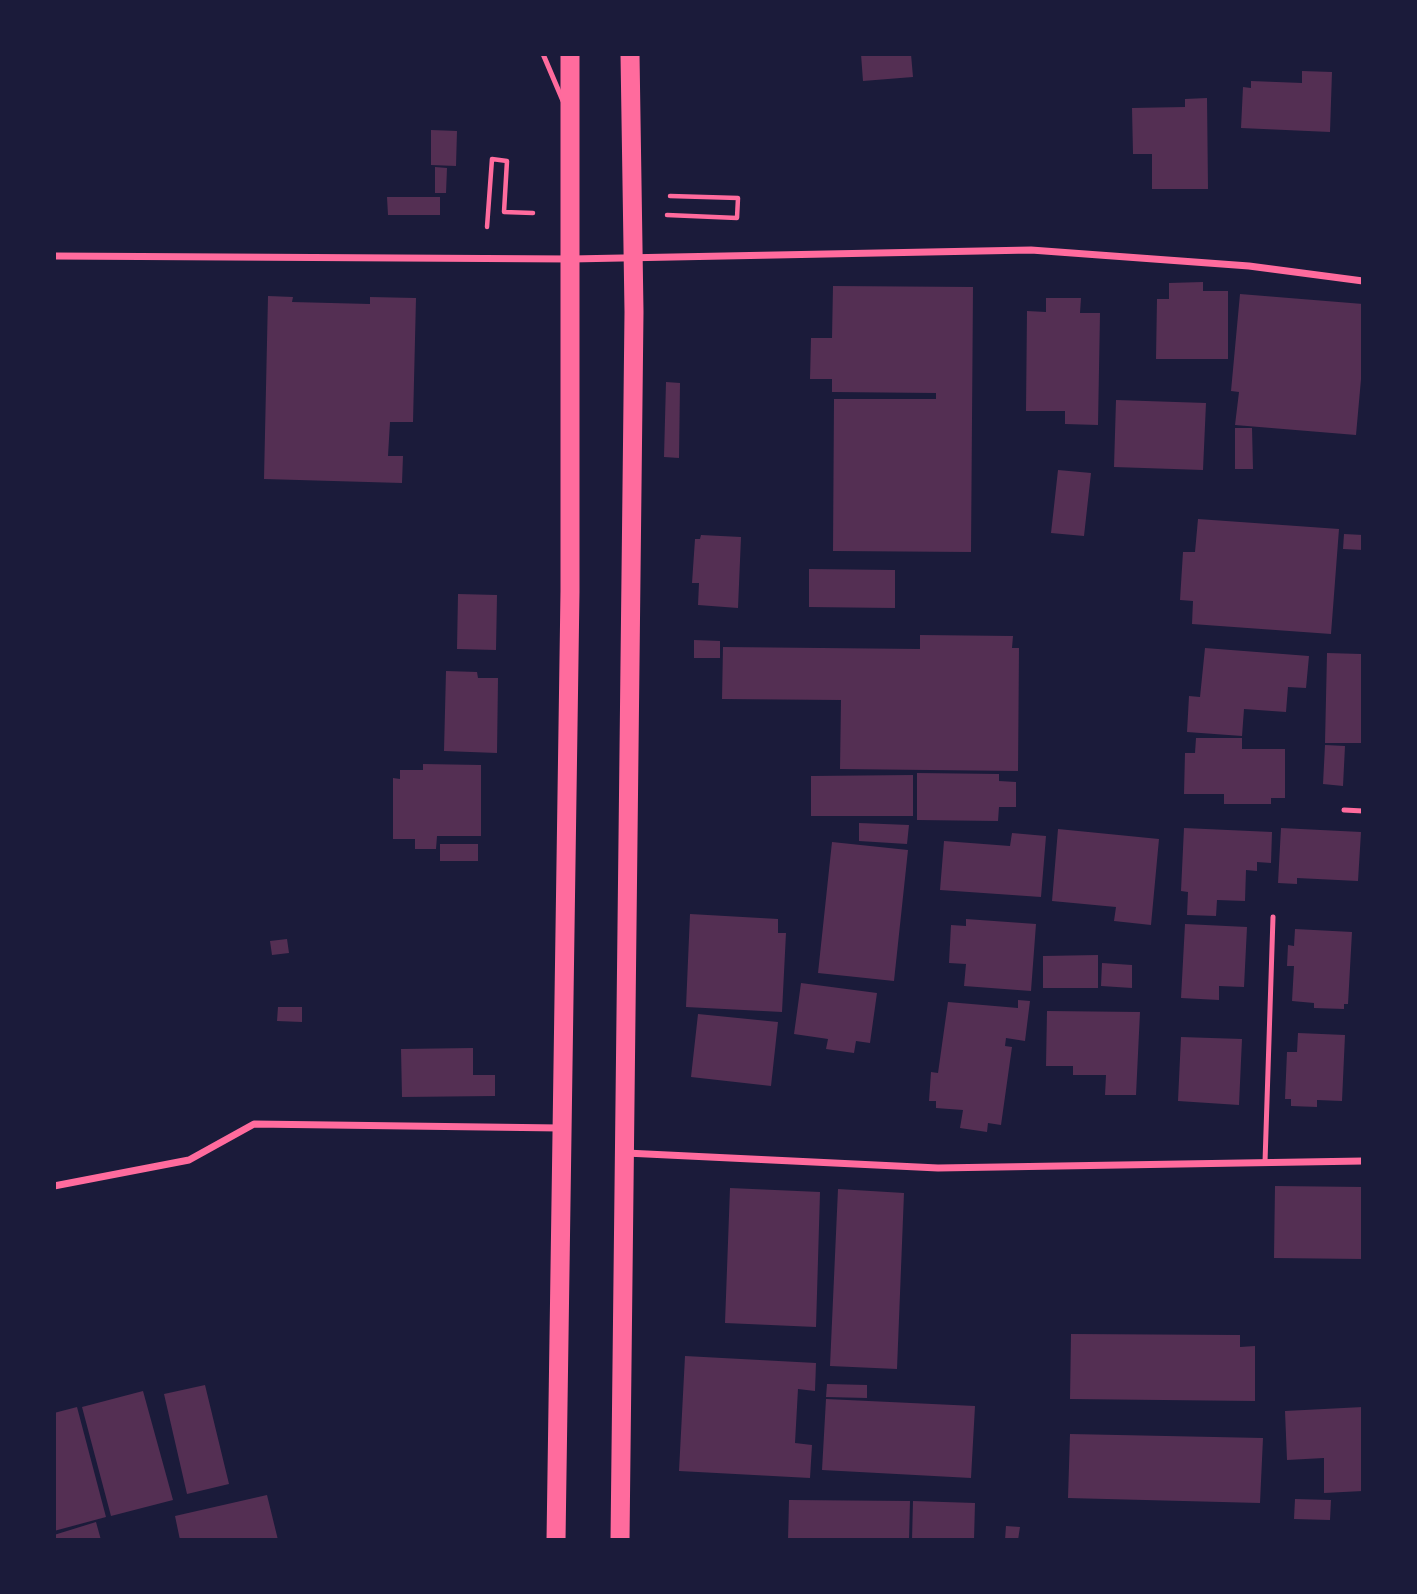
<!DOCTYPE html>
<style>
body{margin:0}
#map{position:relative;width:1417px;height:1594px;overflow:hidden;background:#1b1b3a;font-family:"Nunito Sans",sans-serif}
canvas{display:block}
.frame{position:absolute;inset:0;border:56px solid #1b1b3a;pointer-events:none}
</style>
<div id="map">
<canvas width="1417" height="1594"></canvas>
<div class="frame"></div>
</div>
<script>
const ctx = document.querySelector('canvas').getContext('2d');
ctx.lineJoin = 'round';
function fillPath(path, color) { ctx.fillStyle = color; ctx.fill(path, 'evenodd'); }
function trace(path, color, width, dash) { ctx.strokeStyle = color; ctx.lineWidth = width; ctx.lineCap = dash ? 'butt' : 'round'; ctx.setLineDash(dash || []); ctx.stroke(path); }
fillPath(new Path2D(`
 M 861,54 L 911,54 L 913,77 L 863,81 Z
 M 1302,71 L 1332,72 L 1330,132 L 1241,128 L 1243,87 L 1251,88 L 1251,81 L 1302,83 Z
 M 1207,98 L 1208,189 L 1152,189 L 1152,154 L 1133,154 L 1132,108 L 1185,107 L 1185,99 Z
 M 431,130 L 457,131 L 456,166 L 431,165 Z
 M 435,167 L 447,168 L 446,193 L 435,193 Z
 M 387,197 L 440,197 L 440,215 L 388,215 Z
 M 1203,282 L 1203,291 L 1228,291 L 1228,359 L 1156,359 L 1157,299 L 1169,299 L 1169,283 Z
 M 833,286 L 973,287 L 971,552 L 833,551 L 834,399 L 936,399 L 936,393 L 832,392 L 832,379 L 810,379 L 811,338 L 832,338 Z
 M 1240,294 L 1363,304 L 1363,357 L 1356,435 L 1235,425 L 1239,392 L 1231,391 Z
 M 268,296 L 293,297 L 292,302 L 370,304 L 370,297 L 416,298 L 413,422 L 390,422 L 388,456 L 403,456 L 402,483 L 264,479 Z
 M 1046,298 L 1081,298 L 1080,313 L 1100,313 L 1098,425 L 1065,424 L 1065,411 L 1026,411 L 1027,311 L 1046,312 Z
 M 666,382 L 680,383 L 679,458 L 664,457 Z
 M 1116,400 L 1206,403 L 1203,470 L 1114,467 Z
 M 1235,428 L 1252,428 L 1253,469 L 1235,469 Z
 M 1058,470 L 1091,473 L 1084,536 L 1051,533 Z
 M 1198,519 L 1339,529 L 1331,634 L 1192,624 L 1193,601 L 1180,600 L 1183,552 L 1195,552 Z
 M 1344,534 L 1363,535 L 1363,550 L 1343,549 Z
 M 701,535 L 741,537 L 738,608 L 698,605 L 699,583 L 692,583 L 695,539 L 700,539 Z
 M 809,569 L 895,570 L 895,608 L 809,607 Z
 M 458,594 L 497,595 L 496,650 L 457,649 Z
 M 920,635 L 1013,636 L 1012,648 L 1019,648 L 1018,771 L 840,769 L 841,700 L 722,699 L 723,647 L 920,649 Z
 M 694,640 L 720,641 L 720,658 L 694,658 Z
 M 1205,648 L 1309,656 L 1306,688 L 1288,687 L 1286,712 L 1244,709 L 1242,736 L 1187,732 L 1189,696 L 1200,697 Z
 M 1327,653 L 1361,654 L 1363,743 L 1325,743 Z
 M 446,671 L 477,672 L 478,678 L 498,678 L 497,753 L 444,751 Z
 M 1196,738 L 1242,738 L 1242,749 L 1285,749 L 1285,798 L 1271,798 L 1271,804 L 1224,804 L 1224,794 L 1184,794 L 1185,753 L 1195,753 Z
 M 1325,745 L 1345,746 L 1343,786 L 1323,784 Z
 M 423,764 L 481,765 L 481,836 L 437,836 L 436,849 L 415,849 L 415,839 L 393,839 L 393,778 L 400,779 L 400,770 L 423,770 Z
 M 917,773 L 999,774 L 999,781 L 1016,782 L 1016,807 L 999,807 L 998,821 L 917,820 Z
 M 913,775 L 913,816 L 811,816 L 811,776 Z
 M 859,823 L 909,825 L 907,844 L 859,841 Z
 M 1184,828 L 1272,832 L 1271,863 L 1257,862 L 1257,871 L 1246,870 L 1245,901 L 1217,900 L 1216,916 L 1187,915 L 1188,892 L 1181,891 Z
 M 1281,828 L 1361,832 L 1358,881 L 1297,878 L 1297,884 L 1278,883 Z
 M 1058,829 L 1159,839 L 1151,925 L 1114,921 L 1116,907 L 1052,901 Z
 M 1012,833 L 1046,836 L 1041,897 L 940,890 L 944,841 L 1010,846 Z
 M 832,842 L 908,850 L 894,981 L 818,973 Z
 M 440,844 L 478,844 L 478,861 L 440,861 Z
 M 690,914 L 778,919 L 778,933 L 786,933 L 782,1012 L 686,1007 Z
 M 966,919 L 1036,924 L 1031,991 L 964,986 L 966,964 L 949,963 L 951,925 L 966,926 Z
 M 1185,924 L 1247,927 L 1244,987 L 1219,986 L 1219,1000 L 1181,998 Z
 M 1295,929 L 1352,932 L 1348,1004 L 1344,1004 L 1344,1009 L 1314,1008 L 1314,1003 L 1292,1001 L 1294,966 L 1287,966 L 1288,945 L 1294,946 Z
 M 287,939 L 289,953 L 272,955 L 270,941 Z
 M 1098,955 L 1098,988 L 1043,988 L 1043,956 Z
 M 1102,963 L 1132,965 L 1132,988 L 1101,986 Z
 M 801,983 L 877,993 L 870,1043 L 856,1041 L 854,1053 L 826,1049 L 828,1039 L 794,1034 Z
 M 1018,1000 L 1030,1001 L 1025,1041 L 1006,1038 L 1005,1046 L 1012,1047 L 1001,1125 L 988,1123 L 987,1132 L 960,1128 L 963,1110 L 936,1108 L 936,1101 L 929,1101 L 931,1072 L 938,1073 L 948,1002 L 1018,1008 Z
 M 278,1007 L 302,1007 L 302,1022 L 277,1021 Z
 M 1047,1011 L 1140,1012 L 1136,1095 L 1105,1095 L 1106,1075 L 1073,1075 L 1073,1066 L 1046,1066 Z
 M 698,1014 L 778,1022 L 771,1086 L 691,1077 Z
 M 1298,1033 L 1345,1035 L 1342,1101 L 1317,1100 L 1317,1107 L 1291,1106 L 1291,1099 L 1285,1099 L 1287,1052 L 1297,1052 Z
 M 1181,1037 L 1242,1039 L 1239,1105 L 1178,1101 Z
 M 473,1048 L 473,1075 L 495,1075 L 495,1096 L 402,1097 L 401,1049 Z
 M 1275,1186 L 1363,1187 L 1363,1259 L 1274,1258 Z
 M 730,1188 L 820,1192 L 816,1327 L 725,1323 Z
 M 838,1189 L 904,1193 L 897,1369 L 830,1366 Z
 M 1071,1334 L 1240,1335 L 1240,1347 L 1255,1346 L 1255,1401 L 1070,1399 Z
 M 685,1356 L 816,1363 L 815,1391 L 798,1389 L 795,1443 L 812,1445 L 810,1478 L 679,1471 Z
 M 827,1384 L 867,1385 L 867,1398 L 826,1397 Z
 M 205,1385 L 229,1484 L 187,1494 L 164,1394 Z
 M 143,1391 L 173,1500 L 111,1516 L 82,1407 Z
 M 826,1399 L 975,1406 L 971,1478 L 822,1470 Z
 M 77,1407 L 106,1517 L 54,1531 L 54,1413 Z
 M 1363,1407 L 1363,1491 L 1324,1493 L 1324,1458 L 1287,1460 L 1285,1411 Z
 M 1070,1434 L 1263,1438 L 1260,1503 L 1068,1498 Z
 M 267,1495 L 278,1540 L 180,1540 L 175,1516 Z
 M 1295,1499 L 1331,1500 L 1330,1520 L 1294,1519 Z
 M 789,1500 L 910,1501 L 909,1540 L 788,1540 Z
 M 913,1501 L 975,1503 L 974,1540 L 912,1540 Z
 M 96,1522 L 101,1540 L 54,1540 L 54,1535 Z
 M 1006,1526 L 1020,1527 L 1018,1540 L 1005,1540 Z`), '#542f53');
trace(new Path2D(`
 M 667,215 L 737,218 L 738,198 L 670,196
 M 487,227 L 492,159 L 507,161 L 504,212 L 533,213`), '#ff6b9d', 4.5);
trace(new Path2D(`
 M 543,54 L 563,101
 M 1344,810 L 1363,811
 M 1265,1162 L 1273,917`), '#ff6b9d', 5);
trace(new Path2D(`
 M 54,256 L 571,259 L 1031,250 L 1249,266 L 1363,281
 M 626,1153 L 938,1168 L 1363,1161
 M 54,1186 L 189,1160 L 254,1124 L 560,1128`), '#ff6b9d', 7);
trace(new Path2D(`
 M 556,1540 L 570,591 L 570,54
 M 620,1540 L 634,312 L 630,54`), '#ff6b9d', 19);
</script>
